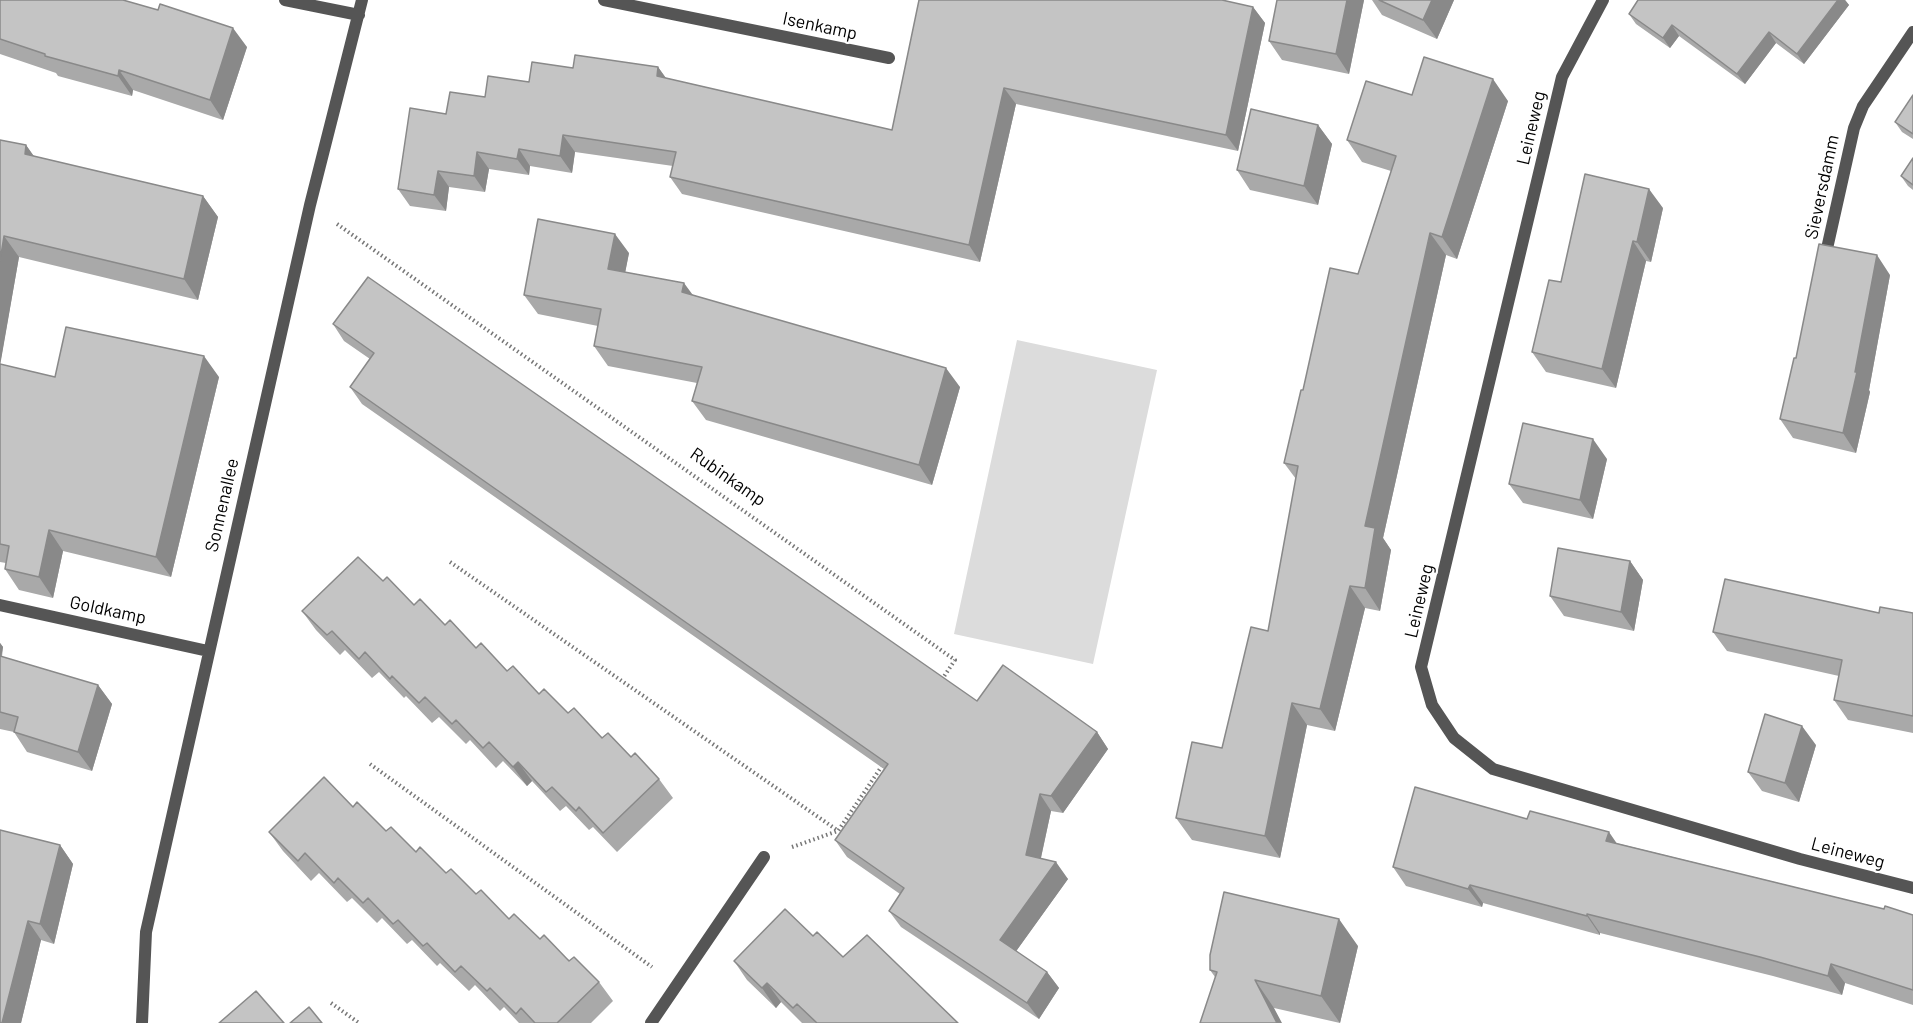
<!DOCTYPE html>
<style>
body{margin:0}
canvas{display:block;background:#fff}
</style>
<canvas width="1913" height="1023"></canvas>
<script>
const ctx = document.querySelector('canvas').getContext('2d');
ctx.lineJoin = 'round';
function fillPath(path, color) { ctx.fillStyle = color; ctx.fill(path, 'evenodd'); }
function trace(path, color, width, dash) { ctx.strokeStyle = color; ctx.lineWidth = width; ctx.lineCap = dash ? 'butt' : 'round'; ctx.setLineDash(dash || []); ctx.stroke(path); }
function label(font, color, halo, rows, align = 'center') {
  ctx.font = font + ' Barlow,sans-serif'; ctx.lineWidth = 4.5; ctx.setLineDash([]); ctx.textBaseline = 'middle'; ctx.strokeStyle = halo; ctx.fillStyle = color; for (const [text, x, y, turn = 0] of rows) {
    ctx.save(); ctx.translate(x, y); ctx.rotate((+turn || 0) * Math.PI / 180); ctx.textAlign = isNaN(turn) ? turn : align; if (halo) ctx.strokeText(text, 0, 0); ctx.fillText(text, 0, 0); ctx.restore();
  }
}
fillPath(new Path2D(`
 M 1017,340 L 1157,370 L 1093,664 L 954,634 Z`), '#dcdcdc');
trace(new Path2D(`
 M 337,224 L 955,660 L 941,681
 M 450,562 L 837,830
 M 370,764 L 652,967
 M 792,847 L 838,831 L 884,763
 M 331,1003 L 359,1023`), '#777', 4, [1.5, 3]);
trace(new Path2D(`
 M 1824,262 L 1854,128 L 1863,106 L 1913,32`), '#555', 12);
trace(new Path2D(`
 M 285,0 L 359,15
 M 604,0 L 889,58
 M 1603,0 L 1562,77 L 1421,667 L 1432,705 L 1454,738 L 1493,769 L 1800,859 L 1913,888
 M 0,605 L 208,651
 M 142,1023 L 146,932 L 310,205 L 362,0
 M 651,1023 L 764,857`), '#555', 12);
fillPath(new Path2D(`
 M 0,0 L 247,47 L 223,120 L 133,90 L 132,96 L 58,76 L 56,73 L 0,54 Z
 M 919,0 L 1253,7 L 1265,23 L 1238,151 L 1016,104 L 980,262 L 682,194 L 670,177 L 673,166 L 575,152 L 572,173 L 530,166 L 529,175 L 489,169 L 485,192 L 449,187 L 446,211 L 410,206 L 398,189 L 446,114 L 485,97 L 573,68 L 658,67 L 666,78 L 892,130 Z
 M 1364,0 L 1349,74 L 1282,60 L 1269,41 Z
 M 1372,0 L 1454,0 L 1437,39 L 1382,15 Z
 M 1638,0 L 1845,0 L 1849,5 L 1804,64 L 1776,43 L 1745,84 L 1679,36 L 1670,48 L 1636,24 L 1629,14 Z
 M 1412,95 L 1508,101 L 1457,259 L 1446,255 L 1383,538 L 1391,550 L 1380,611 L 1365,608 L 1335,731 L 1307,725 L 1280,858 L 1192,840 L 1176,818 L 1222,748 L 1268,631 L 1296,479 L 1284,463 L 1303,390 L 1358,274 L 1391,171 L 1362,162 L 1347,140 Z
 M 1913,95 L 1913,139 L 1902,132 L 1895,122 Z
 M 1318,125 L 1332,144 L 1318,205 L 1250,190 L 1237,170 Z
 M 0,140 L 26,145 L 34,157 L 203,196 L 218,217 L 198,300 L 19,257 L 0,364 L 55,377 L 219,377 L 171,577 L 63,551 L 53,598 L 19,590 L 5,569 L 6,563 L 0,562 Z
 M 1913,158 L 1913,190 L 1908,186 L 1901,176 Z
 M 1663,208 L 1651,262 L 1646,261 L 1616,388 L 1546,372 L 1532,352 L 1561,282 Z
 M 629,253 L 625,272 L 960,387 L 932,485 L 706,420 L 692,401 L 697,383 L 608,366 L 594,346 L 598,326 L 538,314 L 524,295 Z
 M 1890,275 L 1869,390 L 1870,392 L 1856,453 L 1793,438 L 1780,419 L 1796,358 Z
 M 333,324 L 977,701 L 1097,732 L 1108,749 L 1063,813 L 1051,811 L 1041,858 L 1068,879 L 1016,951 L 1047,972 L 1059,988 L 1039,1019 L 901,927 L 889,911 L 900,894 L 847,857 L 835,840 L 884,769 L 362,404 L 350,387 L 370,359 L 344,341 Z
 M 1607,459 L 1593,519 L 1523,503 L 1509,484 Z
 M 1630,561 L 1643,580 L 1634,631 L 1564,616 L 1550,596 Z
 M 383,581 L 414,605 L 445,625 L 539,694 L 631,757 L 659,779 L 673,798 L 617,852 L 593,827 L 589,830 L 566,806 L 560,811 L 532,781 L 527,786 L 503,761 L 496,768 L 470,740 L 466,744 L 439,717 L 432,723 L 406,696 L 404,698 L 379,672 L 372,678 L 345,650 L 340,655 L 316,630 L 302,611 Z
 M 1879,613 L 1913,613 L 1913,733 L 1848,720 L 1834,700 L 1839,676 L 1727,651 L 1713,632 Z
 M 0,643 L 3,647 L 2,657 L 98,685 L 112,704 L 92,771 L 27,752 L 14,732 L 0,729 Z
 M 1816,745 L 1799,802 L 1762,791 L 1748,772 Z
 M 353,807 L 509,919 L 540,939 L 599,982 L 613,1001 L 591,1023 L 519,1023 L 504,1007 L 500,1011 L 475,985 L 469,991 L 440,963 L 437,966 L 412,940 L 407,944 L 382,918 L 377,923 L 352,898 L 347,902 L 319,873 L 311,881 L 283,851 L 269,832 Z
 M 0,830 L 60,845 L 73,864 L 54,944 L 41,940 L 21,1023 Z
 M 1616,843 L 1884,909 L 1913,915 L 1913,1005 L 1845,983 L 1842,995 L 1773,976 L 1600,933 L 1600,935 L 1483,903 L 1482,907 L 1406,886 L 1393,867 Z
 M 813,936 L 843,957 L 958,1023 L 802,1023 L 781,1002 L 776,1008 L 747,980 L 734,961 Z
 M 1358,946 L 1340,1023 L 1274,1008 L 1215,977 L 1210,970 Z`), '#a9a9a9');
fillPath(new Path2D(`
 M 1347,0 L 1364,0 L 1349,74 L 1336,54 Z
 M 1432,0 L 1454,0 L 1437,39 L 1423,20 Z
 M 1838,0 L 1845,0 L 1849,5 L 1804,64 L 1797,54 Z
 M 1253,7 L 1265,23 L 1238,151 L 1226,135 Z
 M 1672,25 L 1679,36 L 1670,48 L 1663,38 Z
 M 233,28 L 247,47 L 223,120 L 210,100 Z
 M 1769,32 L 1776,43 L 1745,84 L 1737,74 Z
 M 658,67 L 670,84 L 657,76 Z
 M 119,70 L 133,90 L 132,96 L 118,76 Z
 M 1493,79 L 1508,101 L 1457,259 L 1442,237 Z
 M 1004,88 L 1016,104 L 980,262 L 969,245 Z
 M 1318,125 L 1332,144 L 1318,205 L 1304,186 Z
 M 563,135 L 575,152 L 572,173 L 560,156 Z
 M 26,145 L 41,166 L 25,154 Z
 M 519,149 L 530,166 L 529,175 L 517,159 Z
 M 477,152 L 489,169 L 485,192 L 474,176 Z
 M 438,171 L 449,187 L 446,211 L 434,195 Z
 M 1649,189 L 1663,208 L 1651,262 L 1637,242 Z
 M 203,196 L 218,217 L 198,300 L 184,279 Z
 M 1430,233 L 1446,255 L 1383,538 L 1391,550 L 1380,611 L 1365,588 L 1365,526 Z
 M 615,234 L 629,253 L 622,289 L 608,269 Z
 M 4,236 L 19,257 L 0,366 L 0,261 Z
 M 1633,241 L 1646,261 L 1616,388 L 1602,369 Z
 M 1877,255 L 1890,275 L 1869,390 L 1870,392 L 1856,453 L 1843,433 Z
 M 684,283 L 698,302 L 682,292 Z
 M 204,356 L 219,377 L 171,577 L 156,557 Z
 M 946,368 L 960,387 L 932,485 L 919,465 Z
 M 1593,439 L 1607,459 L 1593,519 L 1580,500 Z
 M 49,530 L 63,551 L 53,598 L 39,577 Z
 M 1630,561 L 1643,580 L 1634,631 L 1621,612 Z
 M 1350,586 L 1365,608 L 1335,731 L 1320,709 Z
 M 0,643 L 3,647 L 0,664 Z
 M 98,685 L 112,704 L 92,771 L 78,752 Z
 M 1292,703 L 1307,725 L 1280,858 L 1265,836 Z
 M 1802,726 L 1816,745 L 1799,802 L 1785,783 Z
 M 1097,732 L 1108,749 L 1063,813 L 1051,796 Z
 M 518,762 L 532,781 L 527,786 L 513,767 Z
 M 1040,794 L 1051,811 L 1038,871 L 1026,855 Z
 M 1609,832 L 1622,851 L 1606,841 Z
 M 60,845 L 73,864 L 54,944 L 40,924 Z
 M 1056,862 L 1068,879 L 1012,957 L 1000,940 Z
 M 1470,885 L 1483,903 L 1482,907 L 1468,889 Z
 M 1587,914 L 1600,933 L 1600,935 L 1587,916 Z
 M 1339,919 L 1358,946 L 1340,1023 L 1321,996 Z
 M 28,921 L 41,940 L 21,1023 L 2,1023 Z
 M 1831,964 L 1845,983 L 1842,995 L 1828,976 Z
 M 1047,972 L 1059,988 L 1039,1019 L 1027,1003 Z
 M 1255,980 L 1274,1008 L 1282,1023 L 1277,1023 Z
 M 767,983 L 781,1002 L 776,1008 L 762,988 Z`), '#898989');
const building = new Path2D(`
 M 0,0 L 123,0 L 158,10 L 160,4 L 233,28 L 210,100 L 119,70 L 118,76 L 45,56 L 45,54 L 0,39 Z
 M 919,0 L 1222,0 L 1253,7 L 1226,135 L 1004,88 L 969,245 L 670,177 L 676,152 L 563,135 L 560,156 L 519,149 L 517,159 L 477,152 L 474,176 L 438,171 L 434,195 L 398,189 L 410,108 L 446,114 L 450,92 L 485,97 L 488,76 L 529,82 L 532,62 L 573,68 L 575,55 L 658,67 L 657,76 L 892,130 Z
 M 1277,0 L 1347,0 L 1336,54 L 1269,41 Z
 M 1379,0 L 1432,0 L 1423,20 Z
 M 1638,0 L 1838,0 L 1797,54 L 1769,32 L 1737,74 L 1672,25 L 1663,38 L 1629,14 Z
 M 1424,57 L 1493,79 L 1442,237 L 1430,233 L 1365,526 L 1375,528 L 1365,588 L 1350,586 L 1320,709 L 1292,703 L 1265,836 L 1176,818 L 1192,742 L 1222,748 L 1251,627 L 1268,631 L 1298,466 L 1284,463 L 1301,390 L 1303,390 L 1330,268 L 1358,274 L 1396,156 L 1347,140 L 1366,81 L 1412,95 Z
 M 1913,95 L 1913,134 L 1895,122 Z
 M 1251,109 L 1318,125 L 1304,186 L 1237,170 Z
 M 0,140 L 26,145 L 25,154 L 203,196 L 184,279 L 4,236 L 0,261 Z
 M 1913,158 L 1913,185 L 1901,176 Z
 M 1585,174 L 1649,189 L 1637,242 L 1633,241 L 1602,369 L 1532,352 L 1549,280 L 1561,282 Z
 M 538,219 L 615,234 L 608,269 L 684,283 L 682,292 L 946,368 L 919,465 L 692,401 L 702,367 L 594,346 L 601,309 L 524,295 Z
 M 1819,244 L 1877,255 L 1855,372 L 1857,372 L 1843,433 L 1780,419 L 1794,358 L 1796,358 Z
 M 368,277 L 977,701 L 1003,665 L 1097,732 L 1051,796 L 1040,794 L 1026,855 L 1056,862 L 1000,940 L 1047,972 L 1027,1003 L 889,911 L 904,888 L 835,840 L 888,764 L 350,387 L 374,353 L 333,324 Z
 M 66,327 L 204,356 L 156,557 L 49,530 L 39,577 L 5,569 L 9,546 L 0,544 L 0,364 L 55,377 Z
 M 1523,423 L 1593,439 L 1580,500 L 1509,484 Z
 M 1558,548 L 1630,561 L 1621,612 L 1550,596 Z
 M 358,557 L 383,581 L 387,577 L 414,605 L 420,599 L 445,625 L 450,620 L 476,648 L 481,643 L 507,671 L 513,666 L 539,694 L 544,689 L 568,713 L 574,708 L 602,738 L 608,733 L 631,757 L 635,753 L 659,779 L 603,833 L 579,807 L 576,811 L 552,787 L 546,792 L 518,762 L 513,767 L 489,742 L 483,748 L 456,720 L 452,724 L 425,697 L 419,703 L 392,676 L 390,679 L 365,652 L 359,659 L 332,631 L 327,635 L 302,611 Z
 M 1725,579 L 1879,613 L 1880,607 L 1913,613 L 1913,716 L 1834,700 L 1842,660 L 1713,632 Z
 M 0,656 L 98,685 L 78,752 L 14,732 L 18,717 L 0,712 Z
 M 1765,714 L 1802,726 L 1785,783 L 1748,772 Z
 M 324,777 L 353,807 L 357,802 L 386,831 L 391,827 L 416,852 L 420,847 L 446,873 L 451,869 L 476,894 L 481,890 L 509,919 L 514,914 L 540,939 L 544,935 L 569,961 L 574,957 L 599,982 L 557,1023 L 535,1023 L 521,1008 L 516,1014 L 490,988 L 487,991 L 461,966 L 455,972 L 427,943 L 423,946 L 398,920 L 393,924 L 368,898 L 363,903 L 338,878 L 334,883 L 305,853 L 298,861 L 269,832 Z
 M 1415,787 L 1527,819 L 1530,811 L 1609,832 L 1606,841 L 1884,909 L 1885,906 L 1913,915 L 1913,990 L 1831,964 L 1828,976 L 1760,957 L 1587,914 L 1587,916 L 1470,885 L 1468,889 L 1393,867 Z
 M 0,830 L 60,845 L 40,924 L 28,921 L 2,1023 L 0,1023 Z
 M 1224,892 L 1339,919 L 1321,996 L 1255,980 L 1277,1023 L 1200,1023 L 1217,972 L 1210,970 L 1210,955 Z
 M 785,909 L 813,936 L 817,932 L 843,957 L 867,935 L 958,1023 L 817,1023 L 797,1004 L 793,1008 L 767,983 L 762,988 L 734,961 Z
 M 256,991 L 284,1023 L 219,1023 Z
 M 309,1007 L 322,1023 L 290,1023 Z`);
fillPath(building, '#c4c4c4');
trace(building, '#898989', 1.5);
label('18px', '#000', '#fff', [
 ["Isenkamp",820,26,12],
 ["Leineweg",1531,128,-77],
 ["Sieversdamm",1822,187,-78],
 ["Rubinkamp",728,477,35],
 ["Sonnenallee",222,505,-77],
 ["Leineweg",1419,601,-77],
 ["Goldkamp",108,610,12],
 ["Leineweg",1848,853,15]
]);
</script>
